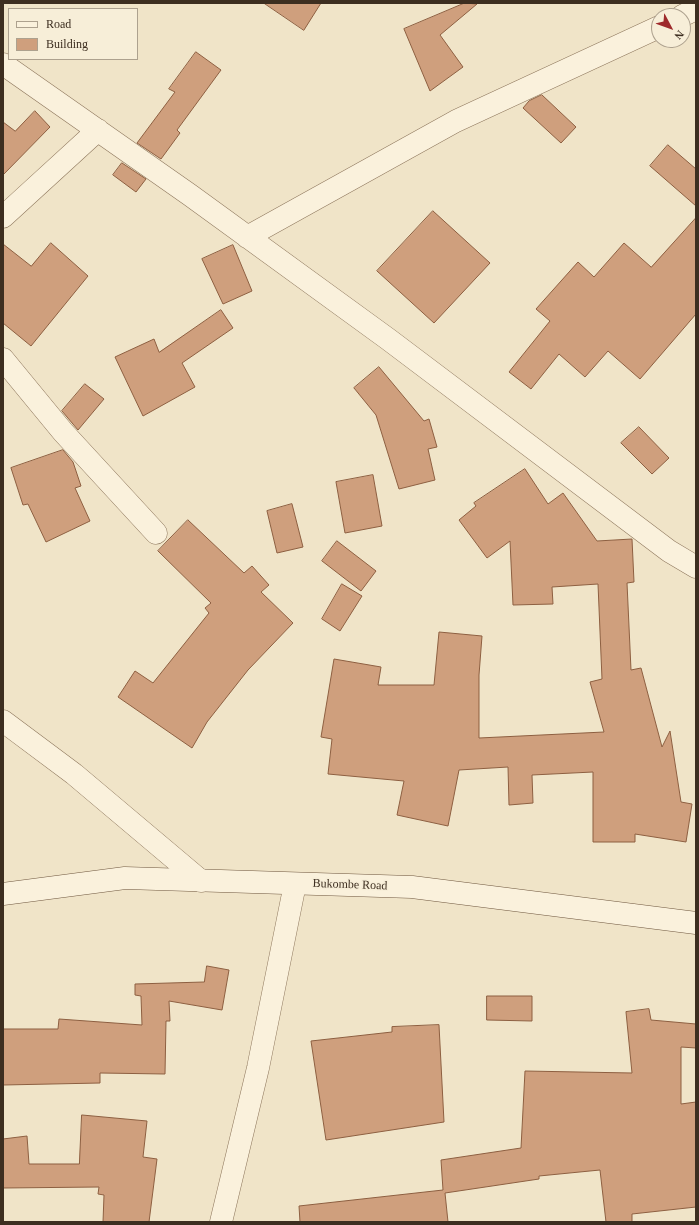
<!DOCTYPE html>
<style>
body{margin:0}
#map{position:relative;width:699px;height:1225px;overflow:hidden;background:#f0e4c8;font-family:"Times New Roman",serif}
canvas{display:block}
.frame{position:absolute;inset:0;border:4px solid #3d2e20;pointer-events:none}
.legend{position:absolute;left:8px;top:8px;width:130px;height:52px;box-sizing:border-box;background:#f7eed8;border:1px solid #ada18e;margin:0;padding:5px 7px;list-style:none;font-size:12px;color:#3d2e20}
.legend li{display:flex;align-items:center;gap:8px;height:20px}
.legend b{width:20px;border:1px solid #ada18e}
.north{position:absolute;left:651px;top:8px;width:40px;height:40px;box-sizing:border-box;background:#f7eed8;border:1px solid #ada18e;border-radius:50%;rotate:131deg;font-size:11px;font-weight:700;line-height:16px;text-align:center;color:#3d2e20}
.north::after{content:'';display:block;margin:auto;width:14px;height:18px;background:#9e2a2b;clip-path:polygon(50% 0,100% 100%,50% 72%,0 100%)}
</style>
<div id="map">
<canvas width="699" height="1225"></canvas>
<div class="frame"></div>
<ul class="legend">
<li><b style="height:5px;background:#faf1dc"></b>Road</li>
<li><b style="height:11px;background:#cf9f7d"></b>Building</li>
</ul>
<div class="north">N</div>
</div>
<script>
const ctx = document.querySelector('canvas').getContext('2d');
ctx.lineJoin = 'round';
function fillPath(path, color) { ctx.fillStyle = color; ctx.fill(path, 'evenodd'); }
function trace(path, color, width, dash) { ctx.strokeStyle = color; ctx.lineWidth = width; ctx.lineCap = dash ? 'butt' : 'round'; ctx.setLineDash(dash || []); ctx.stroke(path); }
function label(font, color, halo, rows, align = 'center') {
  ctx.font = font + ' "Times New Roman",serif'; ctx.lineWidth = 3; ctx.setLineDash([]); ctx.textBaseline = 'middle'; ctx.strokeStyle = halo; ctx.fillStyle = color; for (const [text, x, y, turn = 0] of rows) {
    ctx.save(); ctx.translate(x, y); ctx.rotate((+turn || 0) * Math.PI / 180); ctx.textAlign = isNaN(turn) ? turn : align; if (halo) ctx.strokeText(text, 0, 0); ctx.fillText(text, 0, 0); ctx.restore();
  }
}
const building = new Path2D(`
 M 264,3 L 321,3 L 304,30 Z
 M 465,3 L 477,4 L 440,35 L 463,67 L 430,91 L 404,29 Z
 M 196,52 L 221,70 L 177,130 L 180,133 L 161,159 L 137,143 L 175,92 L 169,89 Z
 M 542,95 L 576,127 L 561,143 L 523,108 L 529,101 Z
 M 35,111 L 50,127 L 3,175 L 3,122 L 15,131 Z
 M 668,145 L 696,169 L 696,206 L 650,166 Z
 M 122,163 L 146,179 L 136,192 L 113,175 Z
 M 433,211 L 490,263 L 434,323 L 377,271 Z
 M 696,218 L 696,314 L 640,379 L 608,351 L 585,377 L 559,354 L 531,389 L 509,372 L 550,321 L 536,309 L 578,262 L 594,277 L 624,243 L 651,267 Z
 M 51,243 L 88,276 L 31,346 L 3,323 L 3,244 L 31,266 Z
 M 233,245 L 252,291 L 223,304 L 202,259 Z
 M 221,310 L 233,328 L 182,363 L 195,387 L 143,416 L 115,357 L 154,339 L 159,352 Z
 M 379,367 L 424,421 L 429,419 L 437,447 L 428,449 L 435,480 L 399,489 L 376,415 L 354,388 Z
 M 85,384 L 104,399 L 78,430 L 62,411 Z
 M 639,427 L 669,458 L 652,474 L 621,443 Z
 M 63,450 L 73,462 L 81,486 L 75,488 L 90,521 L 46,542 L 28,504 L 23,505 L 11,468 Z
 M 525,469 L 548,504 L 563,493 L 597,541 L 632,539 L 634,582 L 627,583 L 631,670 L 641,668 L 662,747 L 670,731 L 681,802 L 692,804 L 686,842 L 635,834 L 635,842 L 593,842 L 593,772 L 532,775 L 533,803 L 509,805 L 508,767 L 459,770 L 448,826 L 397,815 L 404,781 L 328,774 L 332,739 L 321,737 L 334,659 L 381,667 L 378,685 L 434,685 L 439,632 L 482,636 L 479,675 L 479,738 L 604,732 L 590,682 L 602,679 L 598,584 L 552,587 L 553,604 L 513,605 L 510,541 L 487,558 L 459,520 L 476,506 L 474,503 Z
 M 373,475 L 382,526 L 345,533 L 336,482 Z
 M 292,504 L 303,547 L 277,553 L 267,511 Z
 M 188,520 L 244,573 L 252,566 L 269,585 L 261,592 L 293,623 L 248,670 L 207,722 L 192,748 L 118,697 L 135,671 L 153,683 L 209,613 L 205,608 L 211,603 L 158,551 Z
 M 337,541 L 376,571 L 361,591 L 322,561 Z
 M 342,584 L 362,596 L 340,631 L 322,619 Z
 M 207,966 L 229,970 L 222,1010 L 169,1001 L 170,1021 L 166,1021 L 165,1074 L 100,1073 L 100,1083 L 3,1085 L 3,1029 L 58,1029 L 59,1019 L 142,1025 L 141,996 L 135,995 L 135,984 L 204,982 Z
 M 487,996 L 532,996 L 532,1021 L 487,1020 Z
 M 649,1009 L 651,1020 L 696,1024 L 696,1048 L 681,1047 L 681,1104 L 696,1102 L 696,1207 L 632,1214 L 632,1222 L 606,1222 L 600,1170 L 539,1176 L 539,1179 L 445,1193 L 448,1222 L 300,1222 L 299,1206 L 443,1190 L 441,1160 L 521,1148 L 525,1071 L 632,1073 L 626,1012 Z
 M 439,1025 L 444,1122 L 326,1140 L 311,1041 L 392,1032 L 392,1027 Z
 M 82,1115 L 147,1121 L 143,1157 L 157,1159 L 149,1222 L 103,1222 L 104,1195 L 98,1194 L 99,1187 L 3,1188 L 3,1139 L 27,1136 L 29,1164 L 79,1164 Z`);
fillPath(building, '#cf9f7d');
trace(building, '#8d5f41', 1);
const minor = new Path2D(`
 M 682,16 L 696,9
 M 3,64 L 190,195 L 388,339 L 669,551 L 696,567
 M 3,217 L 98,130
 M 247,237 L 456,121 L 659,27
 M 3,359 L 63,432 L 156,533
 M 3,721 L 74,774 L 201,881
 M 221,1222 L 258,1068 L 295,884`);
const secondary = new Path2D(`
 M 3,894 L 125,878 L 412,887 L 696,923`);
trace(minor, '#8d765c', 23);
trace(secondary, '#6f573f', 23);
trace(minor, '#faf1dc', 22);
trace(secondary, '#faf1dc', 22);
label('12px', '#3d2e20', '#f7eed8', [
 ["Bukombe Road",350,885,2]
]);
</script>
